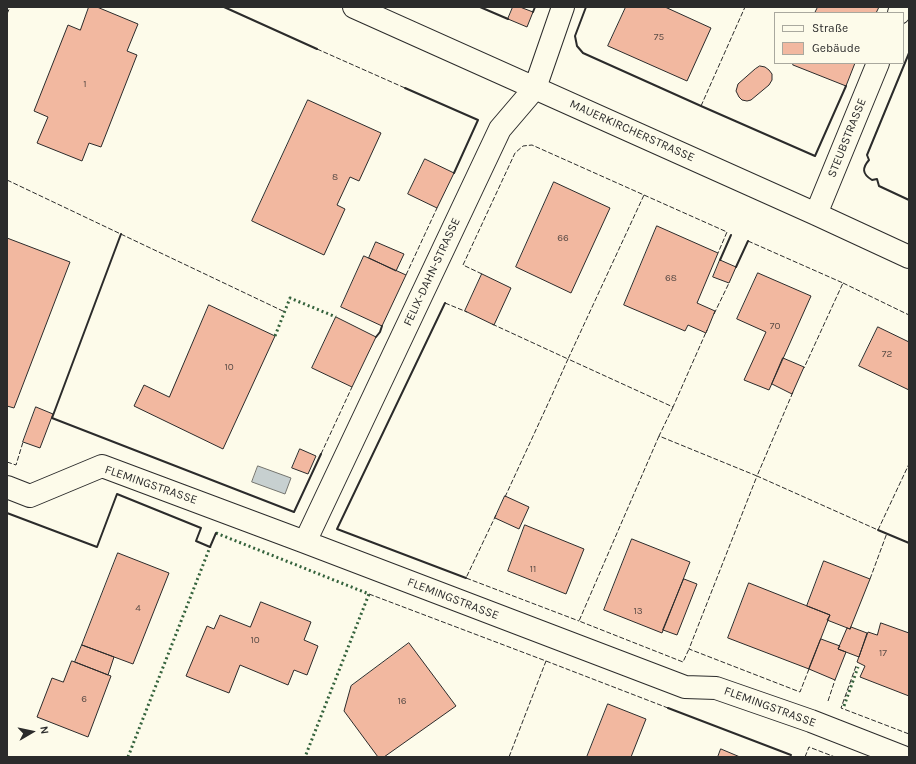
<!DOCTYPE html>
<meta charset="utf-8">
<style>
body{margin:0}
#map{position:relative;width:916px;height:764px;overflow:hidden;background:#fdfbea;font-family:Karla,sans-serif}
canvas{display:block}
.frame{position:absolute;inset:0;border:8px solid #2b2b2b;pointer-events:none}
.legend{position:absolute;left:774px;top:12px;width:130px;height:52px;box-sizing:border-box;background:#fdfbea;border:1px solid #a9a89e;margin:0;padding:5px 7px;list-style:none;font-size:12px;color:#2b2b2b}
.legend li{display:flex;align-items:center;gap:8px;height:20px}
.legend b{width:20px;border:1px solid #a9a89e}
.north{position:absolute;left:12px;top:712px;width:40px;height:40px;-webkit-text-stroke:3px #fdfbea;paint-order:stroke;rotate:81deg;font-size:11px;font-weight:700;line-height:16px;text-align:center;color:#2b2b2b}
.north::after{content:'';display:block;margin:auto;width:14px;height:18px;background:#2b2b2b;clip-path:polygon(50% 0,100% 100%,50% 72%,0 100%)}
</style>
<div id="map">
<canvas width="916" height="764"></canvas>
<div class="frame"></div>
<ul class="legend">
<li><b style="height:5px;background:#fdfbea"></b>Straße</li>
<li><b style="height:11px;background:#f2b8a0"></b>Gebäude</li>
</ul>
<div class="north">N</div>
</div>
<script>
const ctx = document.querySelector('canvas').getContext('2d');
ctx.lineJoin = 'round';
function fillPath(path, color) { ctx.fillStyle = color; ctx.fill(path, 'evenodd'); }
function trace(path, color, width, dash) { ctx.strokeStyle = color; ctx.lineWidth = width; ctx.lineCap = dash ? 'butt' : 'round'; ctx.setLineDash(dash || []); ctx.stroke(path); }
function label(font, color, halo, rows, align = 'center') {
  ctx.font = font + ' Karla,sans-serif'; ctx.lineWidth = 3; ctx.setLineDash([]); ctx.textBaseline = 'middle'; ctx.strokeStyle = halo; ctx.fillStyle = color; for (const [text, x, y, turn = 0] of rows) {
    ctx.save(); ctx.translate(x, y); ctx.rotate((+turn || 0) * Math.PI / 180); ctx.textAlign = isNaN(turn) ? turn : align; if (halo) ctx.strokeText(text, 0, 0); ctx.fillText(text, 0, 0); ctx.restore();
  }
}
const water = new Path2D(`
 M 258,466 L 291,478 L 285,494 L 252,482 Z`);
fillPath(water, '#c7d0d0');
trace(water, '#74746e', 1);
const building = new Path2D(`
 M 89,7 L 97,7 L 138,24 L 127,51 L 137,55 L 101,147 L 89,143 L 82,161 L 37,143 L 48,117 L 34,111 L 68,25 L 80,30 Z
 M 513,7 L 520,7 L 533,12 L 527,27 L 508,19 Z
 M 626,7 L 665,7 L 711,28 L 687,81 L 608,46 Z
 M 818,7 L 879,7 L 876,13 L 815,13 Z
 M 794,63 L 855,63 L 846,86 L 793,65 Z
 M 760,66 L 765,67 L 769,70 L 772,74 L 772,80 L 769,85 L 751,100 L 747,101 L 742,100 L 739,97 L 736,91 L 738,84 L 755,69 Z
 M 308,100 L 381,133 L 359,181 L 350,177 L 337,205 L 345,209 L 324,255 L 252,221 Z
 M 425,159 L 454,173 L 437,208 L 408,194 Z
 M 554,182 L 610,208 L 571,293 L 516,267 Z
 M 657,226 L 718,253 L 697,303 L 715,311 L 706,333 L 688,325 L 685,331 L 624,305 Z
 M 7,238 L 70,262 L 14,408 L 7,406 Z
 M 376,242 L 404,254 L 396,271 L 369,258 Z
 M 364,256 L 406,275 L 382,326 L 341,307 Z
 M 720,260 L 736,267 L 729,283 L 713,277 Z
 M 758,273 L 811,296 L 769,390 L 744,380 L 766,332 L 737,319 Z
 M 482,274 L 511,288 L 494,325 L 465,311 Z
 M 209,305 L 275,336 L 223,449 L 134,406 L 144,385 L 169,397 Z
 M 336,317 L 376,337 L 352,387 L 312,368 Z
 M 878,327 L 909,342 L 909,390 L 859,366 Z
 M 783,358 L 804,367 L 792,394 L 772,384 Z
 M 36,407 L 53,414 L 40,448 L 23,442 Z
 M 300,449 L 316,456 L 308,474 L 292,468 Z
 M 505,496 L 529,507 L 519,529 L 495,518 Z
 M 525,525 L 584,549 L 566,594 L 508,571 Z
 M 632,539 L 690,562 L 662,633 L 604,610 Z
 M 118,553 L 169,573 L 133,664 L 82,645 Z
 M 824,561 L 870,579 L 850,629 L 827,620 L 830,615 L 807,606 Z
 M 684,579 L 697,584 L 677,635 L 663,630 Z
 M 749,583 L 830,615 L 809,669 L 728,638 Z
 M 261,602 L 311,622 L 304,640 L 318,646 L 307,675 L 294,670 L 288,685 L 240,665 L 229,693 L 186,676 L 207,626 L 214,629 L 220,615 L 250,627 Z
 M 881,623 L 909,633 L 909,696 L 860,677 L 865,666 L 857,662 L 868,632 L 877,635 Z
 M 851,627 L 867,633 L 859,657 L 838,649 L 847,628 L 850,629 Z
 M 821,639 L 840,646 L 838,649 L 846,652 L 835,680 L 809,669 Z
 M 409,643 L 456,706 L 384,757 L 378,757 L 344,711 L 351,686 Z
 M 82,645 L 114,657 L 108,675 L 75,662 Z
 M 72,661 L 111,676 L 88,737 L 37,717 L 52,678 L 63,682 Z
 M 608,704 L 646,719 L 631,757 L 587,757 Z
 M 721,749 L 740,757 L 718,757 Z`);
fillPath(building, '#f2b8a0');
trace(building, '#2b2b2b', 1);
const minor = new Path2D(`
 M 354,7 L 816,214 L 909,257
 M 899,13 L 901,7
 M 816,214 L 878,63
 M 7,487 L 30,496 L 102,466 L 305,542 L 685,687 L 716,688 L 811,721 L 903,757
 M 305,542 L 500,129 L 535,88 L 563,7`);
trace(minor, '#2b2b2b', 24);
trace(minor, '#fdfbea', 22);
trace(new Path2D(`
 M 275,336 L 290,298 L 336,317
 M 216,533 L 369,594 L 305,757
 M 844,706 L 858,667
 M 128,757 L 210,547`), '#34623c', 3, [2, 3]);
trace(new Path2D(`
 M 7,14 L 10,7
 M 317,49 L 405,88
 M 701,106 L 745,7
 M 7,180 L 285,312
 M 644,195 L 727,232 L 718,253
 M 748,241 L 843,283 L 804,368
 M 482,274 L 463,265 L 515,153 L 523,146 L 532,145 L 644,195 L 568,359 L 492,324
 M 406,275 L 437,208
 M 843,283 L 909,315
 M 445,303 L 467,312
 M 714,314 L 729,283
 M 673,407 L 659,436 L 757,476 L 793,392
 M 659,436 L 579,621 L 683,662 L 689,649
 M 321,454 L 352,387
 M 7,462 L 16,465 L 23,442
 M 505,497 L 552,395 L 568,359 L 673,407 L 707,330
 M 496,515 L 466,578 L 579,621
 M 870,579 L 887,533
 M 369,594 L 546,661 L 509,757
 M 546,661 L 668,708
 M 856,666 L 841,708 L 909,734
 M 809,669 L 800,692 L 689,649 L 757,476 L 878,530 L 909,464
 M 828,701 L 835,680
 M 790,757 L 791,755
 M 805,757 L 809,747 L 835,757`), '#2b2b2b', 1, [5, 2]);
trace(new Path2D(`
 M 224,7 L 317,49
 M 480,7 L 508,19
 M 586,7 L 575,36 L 577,46 L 583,53 L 701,106 L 815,156 L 846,86
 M 533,12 L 535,7
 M 909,53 L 867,155 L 869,160 C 862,168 862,174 872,180 L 877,179 L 879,186 L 909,200
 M 405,88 L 478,120 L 454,173
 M 121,234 L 52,418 L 294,512 L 321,454
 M 720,260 L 731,235
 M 736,267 L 748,241
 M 445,303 L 337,529 L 466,578
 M 376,337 L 380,332 L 382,326
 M 7,513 L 97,547 L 117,494 L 201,528 L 196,541 L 210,547 L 216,533
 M 878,530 L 909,543
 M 668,708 L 791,755`), '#2b2b2b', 2);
label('10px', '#5d4e48', null, [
 ["75",659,37],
 ["1",85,84],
 ["8",335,177],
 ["66",563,238],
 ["68",671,278],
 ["70",775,326],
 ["72",887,354],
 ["10",229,367],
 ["11",533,569],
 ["4",138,608],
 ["13",638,611],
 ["10",255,640],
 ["17",883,653],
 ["6",84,699],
 ["16",402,701]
]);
label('12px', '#2b2b2b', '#fdfbea', [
 ["MAUERKIRCHERSTRASSE",632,131,24],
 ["STEUBSTRASSE",847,138,-68],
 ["FELIX-DAHN-STRASSE",432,272,-65],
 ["FLEMINGSTRASSE",151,485,19],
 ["FLEMINGSTRASSE",453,599,21],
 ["FLEMINGSTRASSE",770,707,20]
]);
</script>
